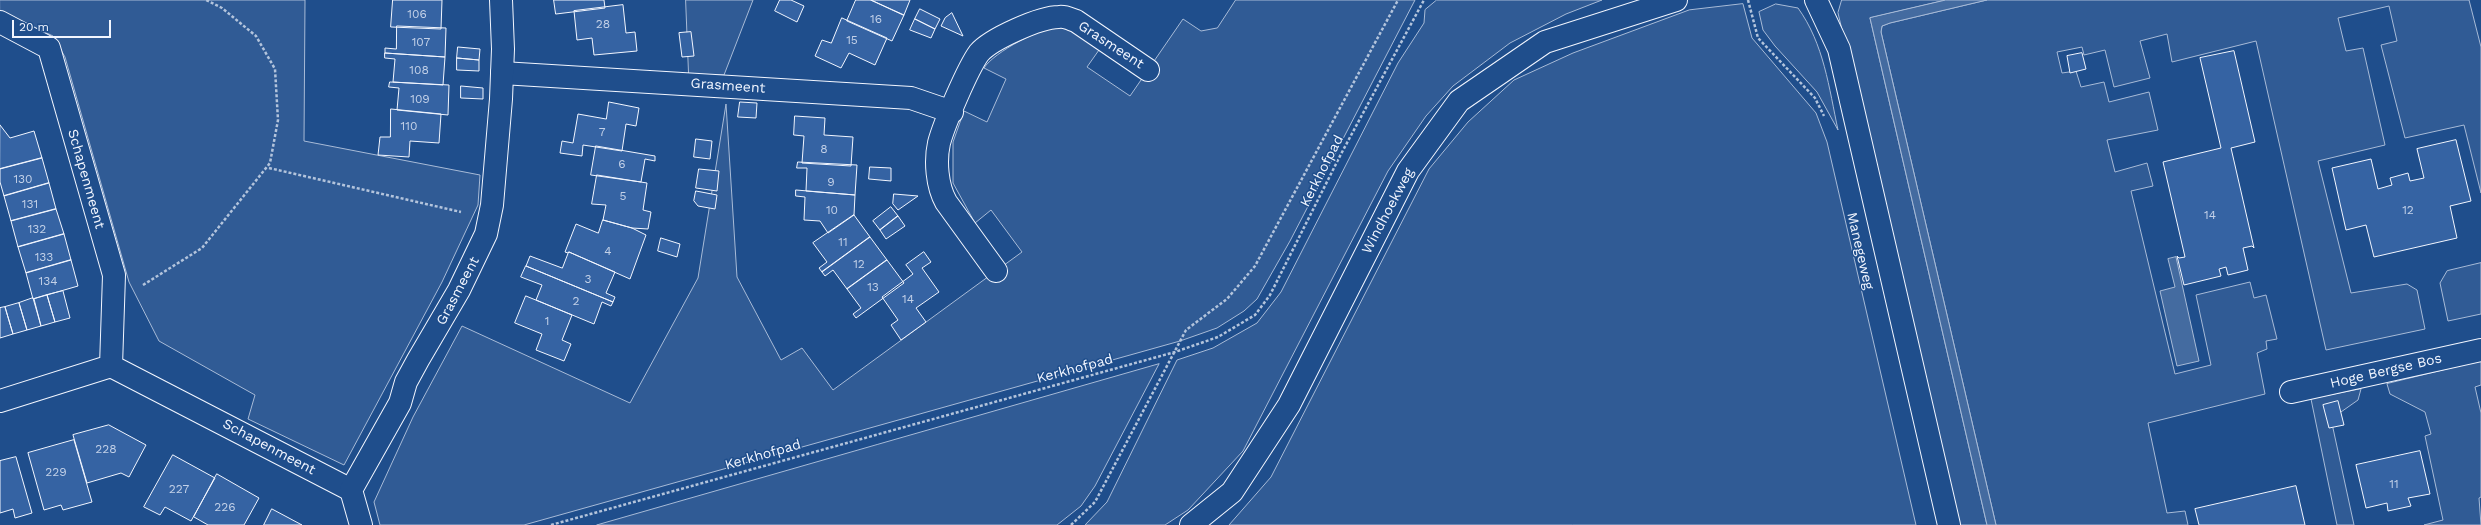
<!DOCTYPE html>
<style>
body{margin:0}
#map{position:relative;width:2481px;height:525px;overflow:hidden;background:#1f4e8c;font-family:"Work Sans",sans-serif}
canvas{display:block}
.scale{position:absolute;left:12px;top:20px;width:99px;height:18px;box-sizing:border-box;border:2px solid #f2f6ff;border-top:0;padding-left:5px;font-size:12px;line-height:14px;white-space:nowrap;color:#f2f6ff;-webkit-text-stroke:3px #1f4e8c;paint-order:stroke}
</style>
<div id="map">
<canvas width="2481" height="525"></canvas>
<div class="scale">20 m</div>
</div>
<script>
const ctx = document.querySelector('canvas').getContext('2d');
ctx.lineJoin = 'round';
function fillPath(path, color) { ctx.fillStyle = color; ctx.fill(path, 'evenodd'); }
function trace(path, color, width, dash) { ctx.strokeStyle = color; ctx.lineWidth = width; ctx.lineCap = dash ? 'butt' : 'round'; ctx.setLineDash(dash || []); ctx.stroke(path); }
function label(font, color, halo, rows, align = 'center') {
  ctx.font = font + ' "Work Sans",sans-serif'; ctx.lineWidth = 3; ctx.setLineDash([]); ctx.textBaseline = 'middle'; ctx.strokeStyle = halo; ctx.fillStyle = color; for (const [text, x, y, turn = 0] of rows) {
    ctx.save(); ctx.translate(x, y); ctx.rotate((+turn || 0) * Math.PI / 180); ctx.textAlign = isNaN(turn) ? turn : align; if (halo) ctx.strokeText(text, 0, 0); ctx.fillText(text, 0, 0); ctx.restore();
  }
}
const green = new Path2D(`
 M 0,0 L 305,0 L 304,141 L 480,175 L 478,205 L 442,282 L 344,465 L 248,419 L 255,395 L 159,341 L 129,282 L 65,57 L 53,36 L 0,11 Z
 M 686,0 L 753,0 L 724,75 L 689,75 Z
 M 1236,0 L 1415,0 L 1290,241 L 1257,299 L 1244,311 L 1217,328 L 1180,341 L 524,525 L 380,525 L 374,502 L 413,417 L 462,326 L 630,403 L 698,278 L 726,104 L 737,277 L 781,360 L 802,348 L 833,390 L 1022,252 L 991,210 L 975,223 L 953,183 L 953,142 L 964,111 L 987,122 L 1006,79 L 984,68 C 993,53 1043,25 1062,28 C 1074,30 1088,43 1099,50 L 1087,67 L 1130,96 L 1183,19 L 1201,31 L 1217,28 Z
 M 1437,0 L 1602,0 L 1566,14 L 1510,43 L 1453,86 L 1426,116 L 1388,171 L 1243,451 L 1188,510 L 1165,525 L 1085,525 L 1107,502 L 1177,360 L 1213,348 L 1257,323 L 1281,292 L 1398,63 L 1424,23 L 1425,10 Z
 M 1842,0 L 1946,0 L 1870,18 L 1987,525 L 1960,525 L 1838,13 Z
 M 1987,0 L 2469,0 L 2481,47 L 2481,193 L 2464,125 L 2405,138 L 2381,45 L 2397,41 L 2389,6 L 2338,18 L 2346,51 L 2363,48 L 2385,145 L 2318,161 L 2351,293 L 2407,284 L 2417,290 L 2425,329 L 2326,350 L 2256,41 L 2172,62 L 2167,34 L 2140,41 L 2150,78 L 2114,87 L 2105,50 L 2084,55 L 2082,47 L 2057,52 L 2062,73 L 2076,71 L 2081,87 L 2104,82 L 2109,102 L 2149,92 L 2158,130 L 2107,140 L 2115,172 L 2147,163 L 2153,186 L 2131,191 L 2175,374 L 2211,365 L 2196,295 L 2250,282 L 2254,298 L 2266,295 L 2277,339 L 2266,341 L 2267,349 L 2257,353 L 2265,394 L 2148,423 L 2167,513 L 2185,511 L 2188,525 L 1996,525 L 1881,32 L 1882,26 L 1890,23 Z
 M 1743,4 L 1752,38 L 1816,113 L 1827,142 L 1916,525 L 1229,525 L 1271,477 L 1429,169 L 1468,122 L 1514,80 L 1573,53 L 1689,10 Z
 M 1776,4 L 1798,8 C 1824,44 1829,88 1838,130 L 1817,92 L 1775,46 L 1763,30 L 1759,12 Z
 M 2481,263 L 2481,314 L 2448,321 L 2440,283 L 2447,271 Z
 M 2481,361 L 2481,385 L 2475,387 L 2481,413 L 2481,497 L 2479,498 L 2481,525 L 2424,525 L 2443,520 L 2425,436 L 2431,434 L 2425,412 L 2390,394 L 2387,384 Z
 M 1159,364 L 1095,486 L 1081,506 L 1057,525 L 597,525 Z
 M 2361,389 L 2358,400 L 2331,419 L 2354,525 L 2337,525 L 2311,399 Z`);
fillPath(green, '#305b95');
trace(green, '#a8bbd7', 1);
const water = new Path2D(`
 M 1946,0 L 1987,0 L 1890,23 L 1882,26 L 1881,32 L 1996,525 L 1987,525 L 1870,18 Z
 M 2176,257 L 2199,361 L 2177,366 L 2160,291 L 2175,287 L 2168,259 Z`);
fillPath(water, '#446ba0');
trace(water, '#a8bbd7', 1);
const building = new Path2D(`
 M 393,0 L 442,0 L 441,29 L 391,27 Z
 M 554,0 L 604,0 L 605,8 L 556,14 Z
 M 780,0 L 791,0 L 804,6 L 797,22 L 775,11 Z
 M 856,0 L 871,0 L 904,15 L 892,41 L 847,21 Z
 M 871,0 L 910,0 L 904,15 Z
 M 623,5 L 626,33 L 635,32 L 637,51 L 594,55 L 592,38 L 577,40 L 574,11 Z
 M 920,9 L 940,19 L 935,29 L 915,19 Z
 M 952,13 L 963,36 L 941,26 L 945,18 Z
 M 842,18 L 887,38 L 875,65 L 849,53 L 841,68 L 815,56 L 822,40 L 831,43 Z
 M 915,19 L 935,29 L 931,38 L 910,30 Z
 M 397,26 L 446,28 L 445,57 L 385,53 L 385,48 L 396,49 Z
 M 691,32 L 694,56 L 682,57 L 679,33 Z
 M 458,47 L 480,49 L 479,60 L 457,58 Z
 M 2234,51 L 2255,142 L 2231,148 L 2254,248 L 2252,246 L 2243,248 L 2248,270 L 2228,275 L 2226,267 L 2219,269 L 2221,276 L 2184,285 L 2177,256 L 2179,258 L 2185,257 L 2163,162 L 2221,148 L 2200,58 Z
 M 385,53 L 445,57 L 443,85 L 393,82 L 395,59 L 385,58 Z
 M 2082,53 L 2086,69 L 2070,73 L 2067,56 Z
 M 457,58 L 479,60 L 479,71 L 457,70 Z
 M 390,82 L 449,85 L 448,115 L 397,110 L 399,88 L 389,87 Z
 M 461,86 L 483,88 L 483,99 L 461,98 Z
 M 609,102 L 639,108 L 636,126 L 626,124 L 622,151 L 583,145 L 582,156 L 560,153 L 562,141 L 573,143 L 578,114 L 606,119 Z
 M 740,102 L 757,103 L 756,118 L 738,117 Z
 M 391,109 L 441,114 L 439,143 L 410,141 L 409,157 L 378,155 L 380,137 L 390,137 Z
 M 795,116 L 825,118 L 824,135 L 853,137 L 851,166 L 802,163 L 804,136 L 794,135 Z
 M 0,125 L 10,138 L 34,131 L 42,158 L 0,169 Z
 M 696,139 L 712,141 L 710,159 L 694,157 Z
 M 2456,140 L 2471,201 L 2450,206 L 2457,238 L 2374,257 L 2366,225 L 2346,230 L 2332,168 L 2371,159 L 2378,189 L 2392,185 L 2390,178 L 2408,173 L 2410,181 L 2424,178 L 2417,149 Z
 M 596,146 L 655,156 L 655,161 L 645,159 L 641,182 L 591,175 Z
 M 42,158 L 49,183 L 4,196 L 0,182 L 0,169 Z
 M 798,162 L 857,165 L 855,195 L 806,191 L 807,168 L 797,168 Z
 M 870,167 L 891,168 L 891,181 L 869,179 Z
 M 699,169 L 719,171 L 717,191 L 696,188 Z
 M 597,175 L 647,183 L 643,210 L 651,212 L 648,229 L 632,228 L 603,220 L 606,205 L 592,204 Z
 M 49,183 L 56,209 L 11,221 L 4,196 Z
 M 796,190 L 855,195 L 854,215 L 828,233 L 820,221 L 804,220 L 805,197 L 796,196 Z
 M 696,191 L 717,195 L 715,209 L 698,206 L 694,201 Z
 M 894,194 L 918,196 L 898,210 L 893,204 Z
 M 891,207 L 898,216 L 880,230 L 873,221 Z
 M 56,209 L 64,234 L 18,247 L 11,221 Z
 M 854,215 L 870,237 L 822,272 L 819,268 L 827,262 L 813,243 Z
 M 898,216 L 905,226 L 886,239 L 880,230 Z
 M 603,220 L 632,228 L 646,235 L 630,279 L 569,252 L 568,253 L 565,252 L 576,224 L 598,233 Z
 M 64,234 L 71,260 L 26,273 L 18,247 Z
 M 870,237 L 887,260 L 847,289 L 833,270 L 825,276 L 822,272 Z
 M 661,238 L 680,244 L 677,257 L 658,251 Z
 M 569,252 L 615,272 L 606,293 L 615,297 L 613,302 L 526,266 L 530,256 L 562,268 Z
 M 924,252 L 931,262 L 922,268 L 939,292 L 916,308 L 926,322 L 901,340 L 891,325 L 898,320 L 882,297 L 913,274 L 906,265 Z
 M 71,260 L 78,286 L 33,299 L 26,273 Z
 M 887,260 L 904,283 L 856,318 L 853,314 L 861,308 L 847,289 Z
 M 526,266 L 613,302 L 611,306 L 602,302 L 594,324 L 536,300 L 542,285 L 521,277 Z
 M 63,291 L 70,318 L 55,322 L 47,295 Z
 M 47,295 L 55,322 L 41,326 L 34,299 Z
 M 526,296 L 572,315 L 562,340 L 571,344 L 564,361 L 536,350 L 542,334 L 515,323 Z
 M 33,298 L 41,326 L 27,330 L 19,303 Z
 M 19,303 L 27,330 L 13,334 L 5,307 Z
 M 5,307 L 13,334 L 0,338 L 0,308 Z
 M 2338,401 L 2344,425 L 2329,428 L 2323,405 Z
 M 109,425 L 146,445 L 129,477 L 121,473 L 87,483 L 73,435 Z
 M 74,440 L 92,502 L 63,510 L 61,505 L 44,510 L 28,453 Z
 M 2420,451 L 2430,494 L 2408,498 L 2411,506 L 2388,511 L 2387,503 L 2366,508 L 2356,465 Z
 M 173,455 L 215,478 L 191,521 L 165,507 L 160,515 L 144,507 Z
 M 16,457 L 32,513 L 15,518 L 13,509 L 0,513 L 0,461 Z
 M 217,474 L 259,498 L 244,525 L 208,525 L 194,517 Z
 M 2296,486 L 2305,525 L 2199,525 L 2195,509 Z
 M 272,509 L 302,525 L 264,525 Z`);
fillPath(building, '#3563a3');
trace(building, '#f2f6ff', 1);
const street = new Path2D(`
 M 0,22 L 49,48 L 114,275 L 111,366
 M 502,73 L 911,98 L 952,112
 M 996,271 L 946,202 C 937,186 935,161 939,143 C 944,124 968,68 979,53 C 991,39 1040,17 1059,17 C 1065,16 1070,19 1076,21 L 1148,70
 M 2291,392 L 2481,350
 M 0,401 L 111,366 L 351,490`);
const secondary = new Path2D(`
 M 1816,0 L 1839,49 L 1949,525
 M 361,525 L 351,490 L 400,403 L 406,382 L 418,360 L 459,290 L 486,234 L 492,205 L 501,99 L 503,49 L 501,0
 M 1191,525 L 1232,492 L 1289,405 L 1408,171 L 1459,101 L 1545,42 L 1676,0`);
trace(street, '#f2f6ff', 24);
trace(secondary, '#f2f6ff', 24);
trace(new Path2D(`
 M 1748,0 L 1758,38 L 1815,98 L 1824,116
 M 269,168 L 461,212
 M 143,285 L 202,248 L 270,163 L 278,120 L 275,69 L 256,36 L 222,8 L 206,0
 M 551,525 L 1175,352 L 1218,337 L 1255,315 L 1270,295 L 1341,154 L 1424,0
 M 1071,525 L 1095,502 L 1186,330 L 1227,299 L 1255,266 L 1398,0`), '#b3c4dc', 2.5, [3, 2]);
trace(street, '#1f4e8c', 22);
trace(secondary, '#1f4e8c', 22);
label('12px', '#c3d1e8', null, [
 ["106",417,14],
 ["16",876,19],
 ["28",603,24],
 ["15",852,40],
 ["107",421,42],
 ["108",419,70],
 ["109",420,99],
 ["110",409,126],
 ["7",602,132],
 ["8",824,149],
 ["6",622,164],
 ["130",23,179],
 ["9",831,182],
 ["5",623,196],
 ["131",30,204],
 ["10",832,210],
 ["12",2408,210],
 ["14",2210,215],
 ["132",37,229],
 ["11",843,242],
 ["4",608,251],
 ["133",44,257],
 ["12",859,264],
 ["3",588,279],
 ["134",48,281],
 ["13",873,287],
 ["14",908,299],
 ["2",576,301],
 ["1",547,321],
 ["228",106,449],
 ["229",56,472],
 ["11",2394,484],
 ["227",179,489],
 ["226",225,507]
]);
label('14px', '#f2f6ff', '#1f4e8c', [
 ["Grasmeent",1111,45,33],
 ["Grasmeent",728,86,4],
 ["Kerkhofpad",1322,171,-63],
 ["Schapenmeent",86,179,74],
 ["Windhoekweg",1388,211,-62],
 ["Manegeweg",1860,251,77],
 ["Grasmeent",458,291,-62],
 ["Kerkhofpad",1075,369,-15],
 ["Hoge Bergse Bos",2386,371,-13],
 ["Schapenmeent",269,447,28],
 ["Kerkhofpad",763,455,-16]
]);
</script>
